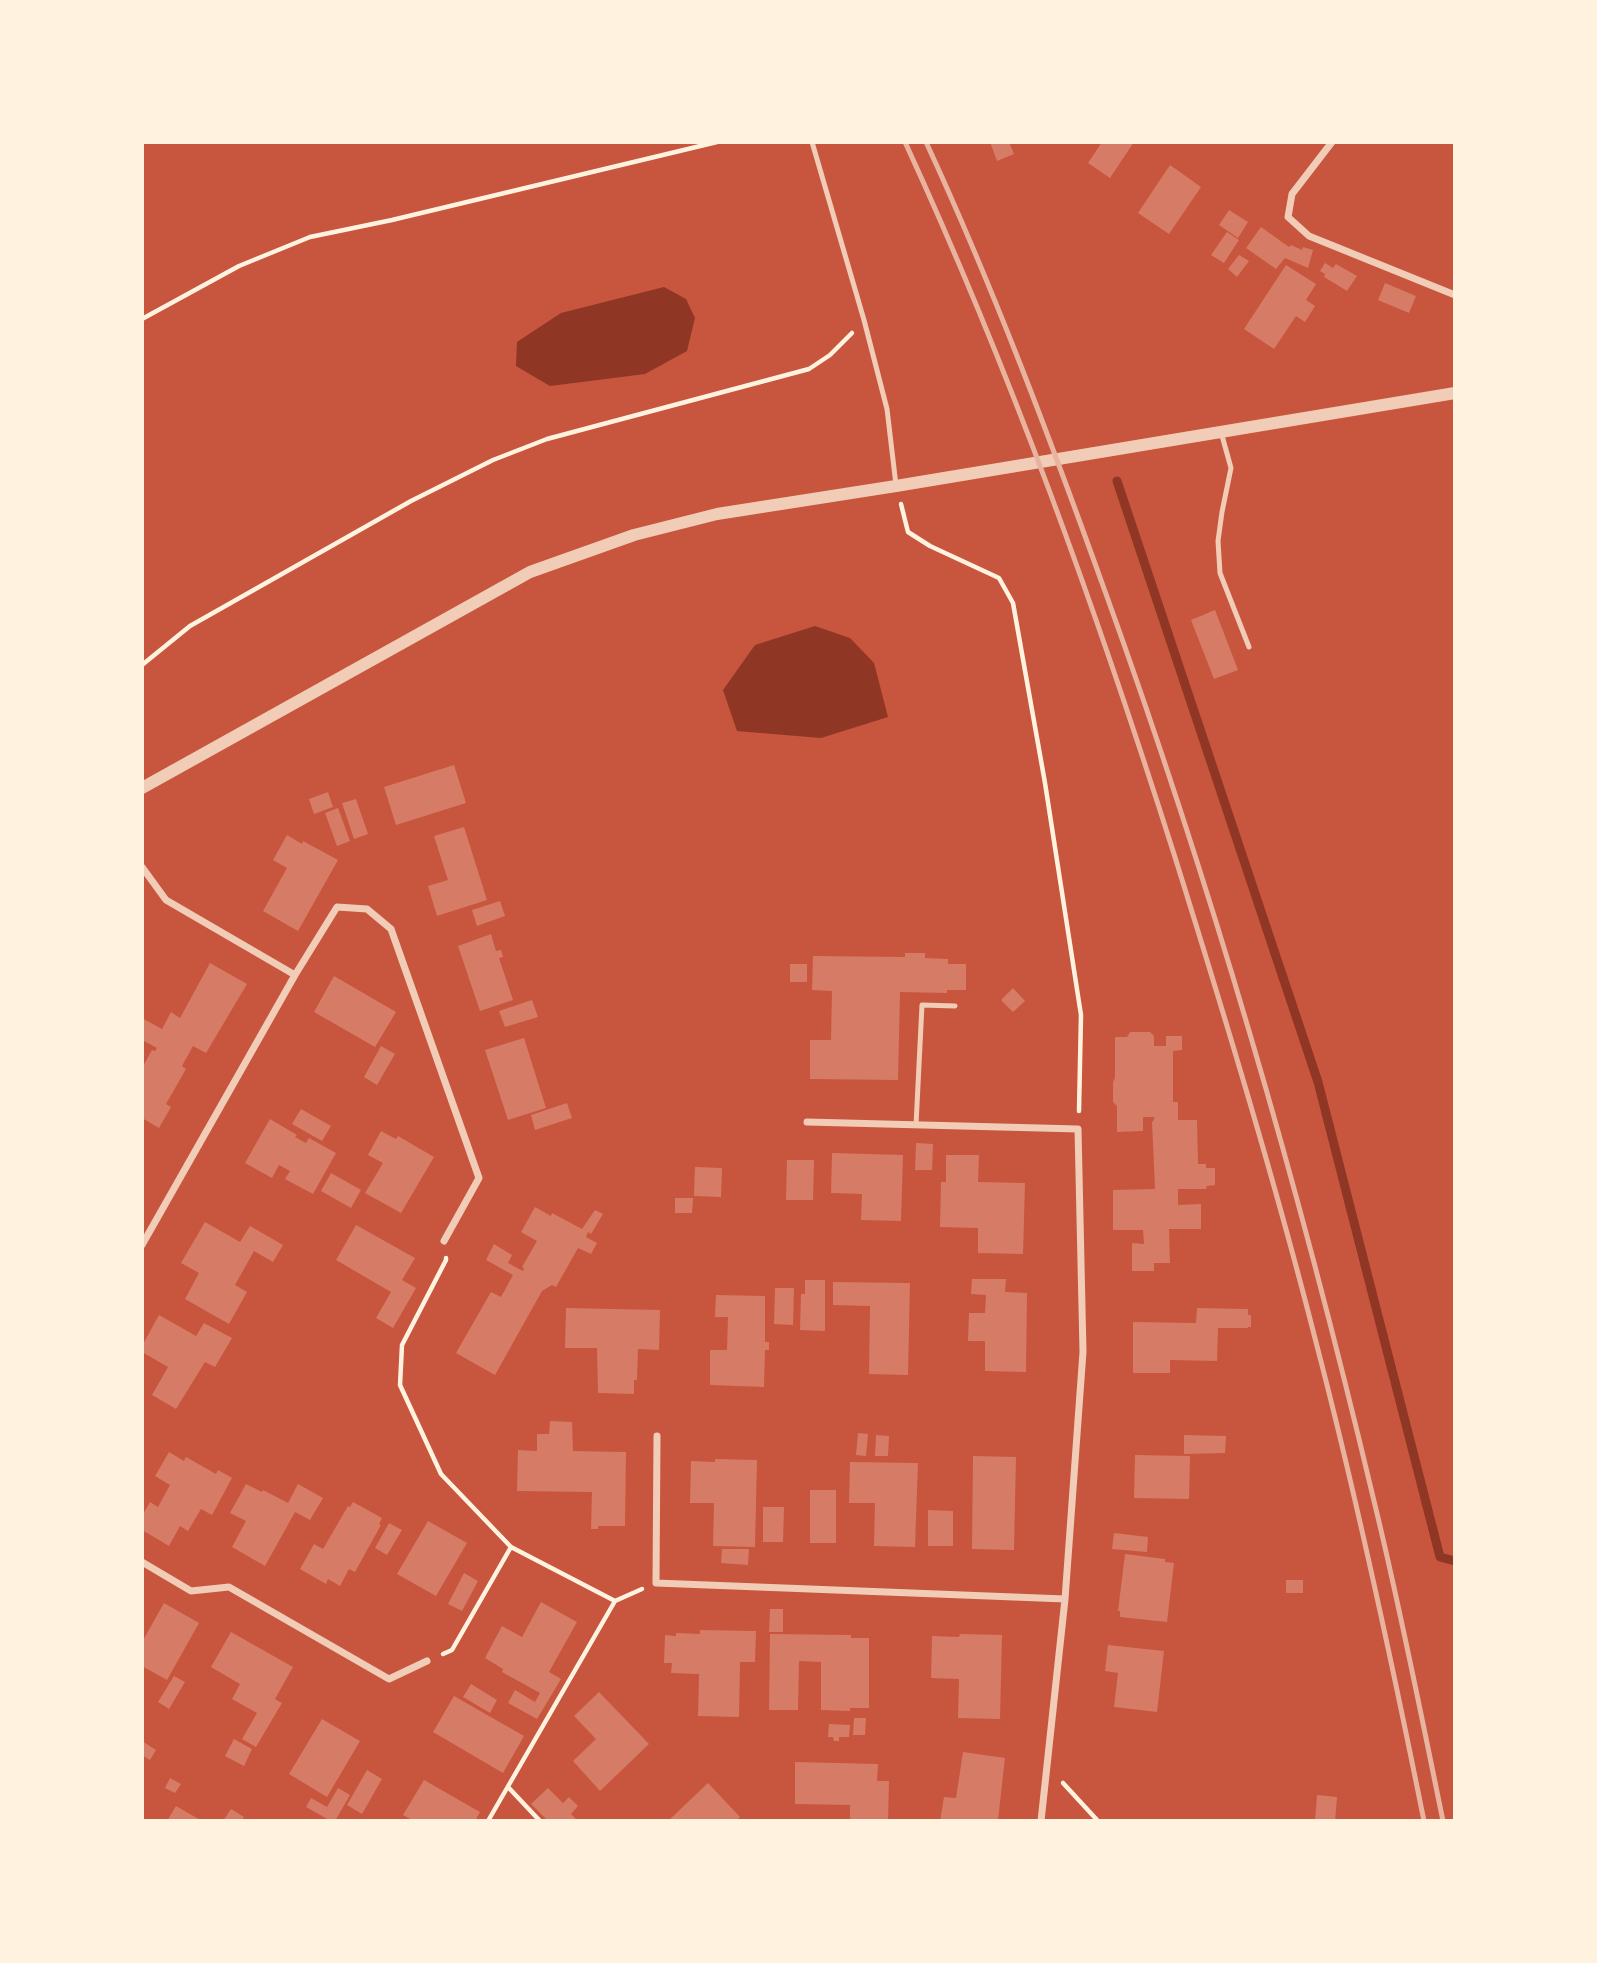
<!DOCTYPE html>
<style>
body{margin:0}
#map{position:relative;width:1597px;height:1963px;overflow:hidden;background:#c8553d;font-family:Barlow,sans-serif}
canvas{display:block}
.frame{position:absolute;inset:0;border:144px solid #fff3e0;pointer-events:none}
</style>
<div id="map">
<canvas width="1597" height="1963"></canvas>
<div class="frame"></div>
</div>
<script>
const ctx = document.querySelector('canvas').getContext('2d');
ctx.lineJoin = 'round';
function fillPath(path, color) { ctx.fillStyle = color; ctx.fill(path, 'evenodd'); }
function trace(path, color, width, dash) { ctx.strokeStyle = color; ctx.lineWidth = width; ctx.lineCap = dash ? 'butt' : 'round'; ctx.setLineDash(dash || []); ctx.stroke(path); }
fillPath(new Path2D(`
 M 664,287 L 686,299 L 695,318 L 687,351 L 645,374 L 550,386 L 516,366 L 517,342 L 561,313 Z
 M 815,626 L 850,638 L 874,663 L 888,717 L 821,738 L 737,731 L 723,690 L 755,645 Z`), '#8f3625');
trace(new Path2D(`
 M 1117,481 L 1318,1082 L 1440,1557 L 1455,1561`), '#8f3625', 9);
fillPath(new Path2D(`
 M 990,142 L 1009,142 L 1014,154 L 997,161 Z
 M 1102,142 L 1134,142 L 1110,178 L 1088,163 Z
 M 1170,165 L 1201,187 L 1169,234 L 1138,213 Z
 M 1229,210 L 1248,222 L 1238,238 L 1219,225 Z
 M 1261,227 L 1289,247 L 1291,245 L 1302,250 L 1303,247 L 1313,250 L 1308,268 L 1285,258 L 1276,269 L 1246,248 Z
 M 1227,232 L 1239,240 L 1224,263 L 1211,255 Z
 M 1239,255 L 1249,261 L 1237,277 L 1228,269 Z
 M 1325,263 L 1333,268 L 1336,264 L 1357,276 L 1347,291 L 1324,277 L 1325,274 L 1320,271 Z
 M 1286,265 L 1316,284 L 1306,300 L 1315,306 L 1305,322 L 1296,316 L 1274,349 L 1244,329 Z
 M 1385,283 L 1416,296 L 1409,313 L 1378,300 Z
 M 1215,610 L 1238,670 L 1214,679 L 1191,620 Z
 M 454,765 L 466,803 L 396,825 L 384,787 Z
 M 328,792 L 333,807 L 314,814 L 309,799 Z
 M 356,799 L 368,834 L 354,839 L 342,803 Z
 M 338,808 L 350,841 L 337,846 L 325,813 Z
 M 464,827 L 487,900 L 437,916 L 428,886 L 448,880 L 434,836 Z
 M 287,835 L 302,844 L 303,841 L 338,860 L 298,931 L 263,911 L 287,868 L 273,860 Z
 M 500,901 L 505,916 L 477,926 L 472,910 Z
 M 491,934 L 496,951 L 501,950 L 503,957 L 499,958 L 513,1000 L 480,1011 L 458,946 Z
 M 905,953 L 925,953 L 925,958 L 948,959 L 948,964 L 966,964 L 966,990 L 947,990 L 947,993 L 900,992 L 898,1080 L 810,1079 L 810,1040 L 831,1040 L 832,991 L 812,990 L 813,956 L 905,957 Z
 M 210,963 L 247,984 L 206,1053 L 193,1046 L 182,1066 L 186,1069 L 166,1104 L 171,1107 L 159,1128 L 142,1118 L 142,1068 L 152,1050 L 155,1051 L 157,1048 L 142,1040 L 142,1018 L 162,1029 L 171,1012 L 180,1018 Z
 M 790,964 L 807,964 L 807,982 L 790,982 Z
 M 334,976 L 396,1012 L 375,1047 L 314,1012 Z
 M 1013,988 L 1025,1001 L 1013,1012 L 1001,1000 Z
 M 532,1000 L 538,1017 L 505,1027 L 499,1011 Z
 M 1130,1032 L 1150,1032 L 1154,1036 L 1154,1046 L 1166,1046 L 1166,1036 L 1182,1036 L 1182,1050 L 1173,1051 L 1173,1102 L 1178,1102 L 1178,1120 L 1197,1120 L 1198,1164 L 1206,1164 L 1206,1168 L 1215,1168 L 1215,1185 L 1207,1186 L 1206,1189 L 1178,1189 L 1178,1205 L 1201,1204 L 1201,1229 L 1169,1229 L 1170,1263 L 1154,1263 L 1154,1271 L 1132,1271 L 1132,1243 L 1144,1244 L 1143,1230 L 1113,1230 L 1113,1190 L 1155,1189 L 1152,1122 L 1154,1120 L 1154,1117 L 1143,1117 L 1143,1131 L 1117,1132 L 1117,1106 L 1113,1102 L 1113,1082 L 1115,1078 L 1115,1037 L 1127,1037 Z
 M 524,1038 L 546,1108 L 508,1120 L 485,1050 Z
 M 381,1046 L 395,1054 L 377,1085 L 364,1077 Z
 M 567,1103 L 572,1118 L 535,1130 L 531,1115 Z
 M 301,1109 L 331,1126 L 322,1141 L 292,1124 Z
 M 270,1119 L 297,1135 L 295,1137 L 306,1143 L 309,1138 L 336,1153 L 313,1194 L 285,1179 L 290,1171 L 279,1165 L 272,1178 L 245,1163 Z
 M 381,1131 L 396,1139 L 398,1136 L 434,1157 L 401,1213 L 365,1193 L 383,1163 L 368,1155 Z
 M 916,1143 L 933,1144 L 932,1170 L 915,1170 Z
 M 832,1153 L 903,1155 L 901,1221 L 861,1220 L 862,1194 L 831,1193 Z
 M 946,1155 L 979,1155 L 978,1182 L 1025,1183 L 1023,1254 L 978,1253 L 978,1228 L 940,1227 L 941,1182 L 946,1182 Z
 M 787,1160 L 814,1160 L 813,1200 L 786,1200 Z
 M 695,1167 L 722,1168 L 721,1197 L 694,1196 Z
 M 331,1173 L 361,1190 L 351,1208 L 321,1191 Z
 M 675,1198 L 693,1198 L 692,1213 L 675,1213 Z
 M 535,1207 L 551,1216 L 552,1213 L 582,1229 L 595,1210 L 603,1214 L 591,1234 L 588,1232 L 586,1237 L 597,1243 L 591,1254 L 578,1248 L 556,1287 L 552,1285 L 542,1291 L 495,1375 L 456,1353 L 491,1292 L 501,1297 L 513,1275 L 486,1260 L 494,1244 L 512,1255 L 508,1263 L 523,1271 L 524,1268 L 522,1267 L 537,1241 L 521,1232 Z
 M 205,1222 L 240,1242 L 250,1226 L 283,1245 L 273,1262 L 254,1251 L 235,1285 L 247,1292 L 229,1324 L 185,1299 L 199,1273 L 181,1263 Z
 M 356,1225 L 415,1258 L 402,1280 L 416,1288 L 393,1328 L 376,1318 L 391,1292 L 336,1260 Z
 M 972,1279 L 1006,1279 L 1005,1292 L 1027,1293 L 1026,1372 L 985,1371 L 985,1341 L 968,1341 L 969,1313 L 985,1313 L 986,1295 L 971,1294 Z
 M 805,1280 L 825,1280 L 825,1331 L 800,1330 L 801,1294 L 805,1294 Z
 M 833,1282 L 910,1283 L 908,1375 L 869,1374 L 870,1306 L 833,1305 Z
 M 775,1288 L 794,1288 L 793,1325 L 774,1324 Z
 M 716,1295 L 765,1296 L 765,1342 L 769,1342 L 769,1350 L 765,1350 L 764,1387 L 710,1385 L 710,1350 L 727,1350 L 728,1317 L 715,1317 Z
 M 566,1308 L 660,1310 L 659,1350 L 638,1349 L 637,1380 L 634,1380 L 634,1394 L 598,1393 L 597,1348 L 565,1348 Z
 M 1197,1308 L 1248,1309 L 1248,1315 L 1251,1315 L 1251,1327 L 1248,1327 L 1248,1328 L 1218,1328 L 1217,1361 L 1170,1360 L 1170,1373 L 1133,1373 L 1133,1322 L 1196,1323 Z
 M 159,1315 L 196,1336 L 204,1323 L 232,1338 L 215,1367 L 205,1362 L 176,1409 L 152,1395 L 168,1367 L 142,1352 L 142,1346 Z
 M 550,1421 L 572,1422 L 573,1451 L 626,1452 L 625,1526 L 598,1526 L 598,1529 L 591,1529 L 592,1492 L 517,1491 L 518,1450 L 537,1451 L 537,1434 L 549,1434 Z
 M 858,1433 L 868,1434 L 866,1456 L 856,1455 Z
 M 876,1435 L 889,1436 L 888,1456 L 875,1456 Z
 M 1184,1435 L 1226,1436 L 1225,1453 L 1184,1454 Z
 M 169,1452 L 184,1461 L 186,1457 L 216,1474 L 218,1470 L 232,1478 L 212,1515 L 201,1509 L 188,1531 L 180,1526 L 169,1546 L 142,1530 L 142,1516 L 150,1502 L 158,1507 L 170,1485 L 155,1476 Z
 M 1135,1455 L 1190,1456 L 1189,1499 L 1134,1498 Z
 M 973,1456 L 1016,1457 L 1014,1550 L 972,1549 Z
 M 715,1459 L 757,1460 L 755,1547 L 713,1546 L 714,1503 L 690,1503 L 691,1461 L 715,1462 Z
 M 850,1462 L 918,1463 L 915,1547 L 874,1546 L 875,1503 L 849,1503 Z
 M 246,1484 L 262,1492 L 263,1490 L 288,1503 L 298,1484 L 323,1498 L 310,1520 L 295,1512 L 265,1566 L 232,1547 L 246,1521 L 230,1513 Z
 M 810,1490 L 836,1490 L 836,1543 L 810,1543 Z
 M 353,1502 L 382,1518 L 379,1524 L 381,1525 L 355,1572 L 349,1569 L 340,1586 L 328,1579 L 326,1584 L 300,1569 L 314,1544 L 323,1549 L 348,1506 L 350,1507 Z
 M 763,1507 L 784,1507 L 783,1542 L 763,1542 Z
 M 928,1510 L 953,1511 L 953,1546 L 928,1546 Z
 M 428,1521 L 467,1543 L 436,1596 L 397,1574 Z
 M 389,1523 L 402,1530 L 387,1555 L 375,1548 Z
 M 1114,1533 L 1148,1537 L 1147,1552 L 1112,1549 Z
 M 722,1549 L 749,1549 L 748,1565 L 721,1563 Z
 M 1125,1554 L 1165,1559 L 1165,1562 L 1174,1563 L 1167,1622 L 1120,1617 L 1120,1611 L 1118,1611 Z
 M 464,1573 L 478,1581 L 462,1611 L 448,1604 Z
 M 1286,1580 L 1303,1580 L 1303,1593 L 1286,1593 Z
 M 541,1602 L 577,1622 L 549,1672 L 561,1679 L 537,1719 L 508,1703 L 515,1690 L 535,1702 L 540,1693 L 502,1672 L 503,1669 L 485,1658 L 502,1626 L 522,1637 Z
 M 164,1603 L 199,1623 L 167,1680 L 142,1666 L 142,1642 Z
 M 770,1609 L 783,1609 L 783,1632 L 769,1632 Z
 M 700,1630 L 756,1631 L 755,1662 L 740,1662 L 739,1717 L 698,1716 L 699,1674 L 671,1673 L 672,1663 L 664,1663 L 665,1635 L 676,1636 L 676,1633 L 700,1634 Z
 M 231,1632 L 293,1667 L 275,1699 L 282,1703 L 256,1747 L 242,1739 L 257,1713 L 232,1699 L 240,1684 L 211,1667 Z
 M 770,1634 L 851,1635 L 851,1638 L 869,1638 L 869,1708 L 850,1708 L 850,1711 L 821,1710 L 821,1662 L 799,1661 L 798,1710 L 769,1710 Z
 M 960,1634 L 1002,1635 L 1000,1719 L 958,1718 L 959,1679 L 931,1678 L 932,1636 L 959,1637 Z
 M 1108,1645 L 1164,1651 L 1157,1712 L 1114,1707 L 1118,1673 L 1105,1671 Z
 M 174,1676 L 185,1682 L 169,1709 L 158,1702 Z
 M 471,1684 L 497,1700 L 490,1713 L 463,1697 Z
 M 599,1692 L 649,1744 L 600,1791 L 573,1761 L 596,1739 L 574,1716 Z
 M 454,1696 L 524,1736 L 503,1773 L 433,1732 Z
 M 854,1718 L 866,1718 L 865,1735 L 853,1735 Z
 M 322,1719 L 360,1741 L 327,1797 L 289,1774 Z
 M 829,1724 L 850,1725 L 849,1737 L 839,1737 L 839,1741 L 834,1741 L 833,1737 L 828,1737 Z
 M 234,1739 L 252,1749 L 244,1766 L 225,1756 Z
 M 142,1741 L 156,1750 L 150,1760 L 142,1755 Z
 M 963,1752 L 1005,1758 L 998,1820 L 995,1821 L 940,1821 L 944,1797 L 956,1798 Z
 M 795,1762 L 878,1764 L 877,1781 L 889,1781 L 888,1821 L 864,1821 L 864,1819 L 850,1819 L 850,1805 L 795,1804 Z
 M 367,1770 L 382,1779 L 362,1814 L 347,1805 Z
 M 170,1778 L 181,1784 L 175,1793 L 165,1788 Z
 M 424,1780 L 480,1812 L 475,1821 L 414,1821 L 403,1815 Z
 M 708,1783 L 740,1817 L 736,1821 L 668,1821 Z
 M 338,1788 L 350,1795 L 335,1821 L 331,1821 L 306,1807 L 311,1798 L 327,1807 Z
 M 548,1788 L 563,1803 L 569,1797 L 578,1806 L 571,1814 L 578,1821 L 548,1821 L 531,1804 Z
 M 1317,1795 L 1337,1797 L 1335,1821 L 1315,1821 Z
 M 176,1806 L 202,1821 L 167,1821 Z
 M 231,1809 L 244,1817 L 241,1821 L 223,1821 Z`), '#d67c66');
trace(new Path2D(`
 M 142,319 L 239,266 L 310,237 L 392,220 L 717,142
 M 901,504 L 908,532 L 930,546 L 999,578 L 1013,603 L 1045,783 L 1081,1015 L 1079,1111
 M 142,665 L 190,626 L 411,501 L 493,460 L 547,439 L 809,369 L 830,355 L 852,333
 M 446,1258 L 446,1260 L 402,1345 L 400,1385 L 441,1474 L 511,1547 L 615,1601 L 642,1589
 M 443,1654 L 452,1650 L 511,1547
 M 1063,1783 L 1098,1821
 M 508,1787 L 540,1821
 M 488,1821 L 615,1601`), '#fff3e0', 4.5);
trace(new Path2D(`
 M 812,142 L 864,320 L 887,409 L 896,485
 M 1221,432 L 1231,468 L 1222,512 L 1218,541 L 1220,573 L 1249,647
 M 916,1125 L 922,1005 L 955,1006`), '#f1ccb7', 5);
trace(new Path2D(`
 M 1332,142 L 1292,194 L 1288,217 L 1309,236 L 1455,295
 M 142,867 L 166,900 L 295,975
 M 807,1122 L 1078,1129 L 1083,1352 L 1065,1599 L 1041,1821
 M 142,1245 L 295,975 L 337,907 L 367,909 L 391,929 L 479,1178 L 444,1241
 M 657,1436 L 656,1583 L 1065,1599
 M 142,1562 L 191,1591 L 229,1587 L 389,1679 L 427,1661`), '#f1ccb7', 7);
trace(new Path2D(`
 M 142,788 L 530,572 L 634,535 L 717,514 L 896,486 L 1455,393`), '#f1ccb7', 12);
trace(new Path2D(`
 M 905,142 C 1011,372 1097,612 1174,854 C 1225,1017 1275,1181 1317,1346 C 1358,1503 1392,1662 1424,1821
 M 926,142 C 994,289 1051,441 1106,594 C 1213,890 1301,1194 1374,1501 C 1400,1607 1421,1714 1443,1821`), '#e9b49f', 5);
</script>
